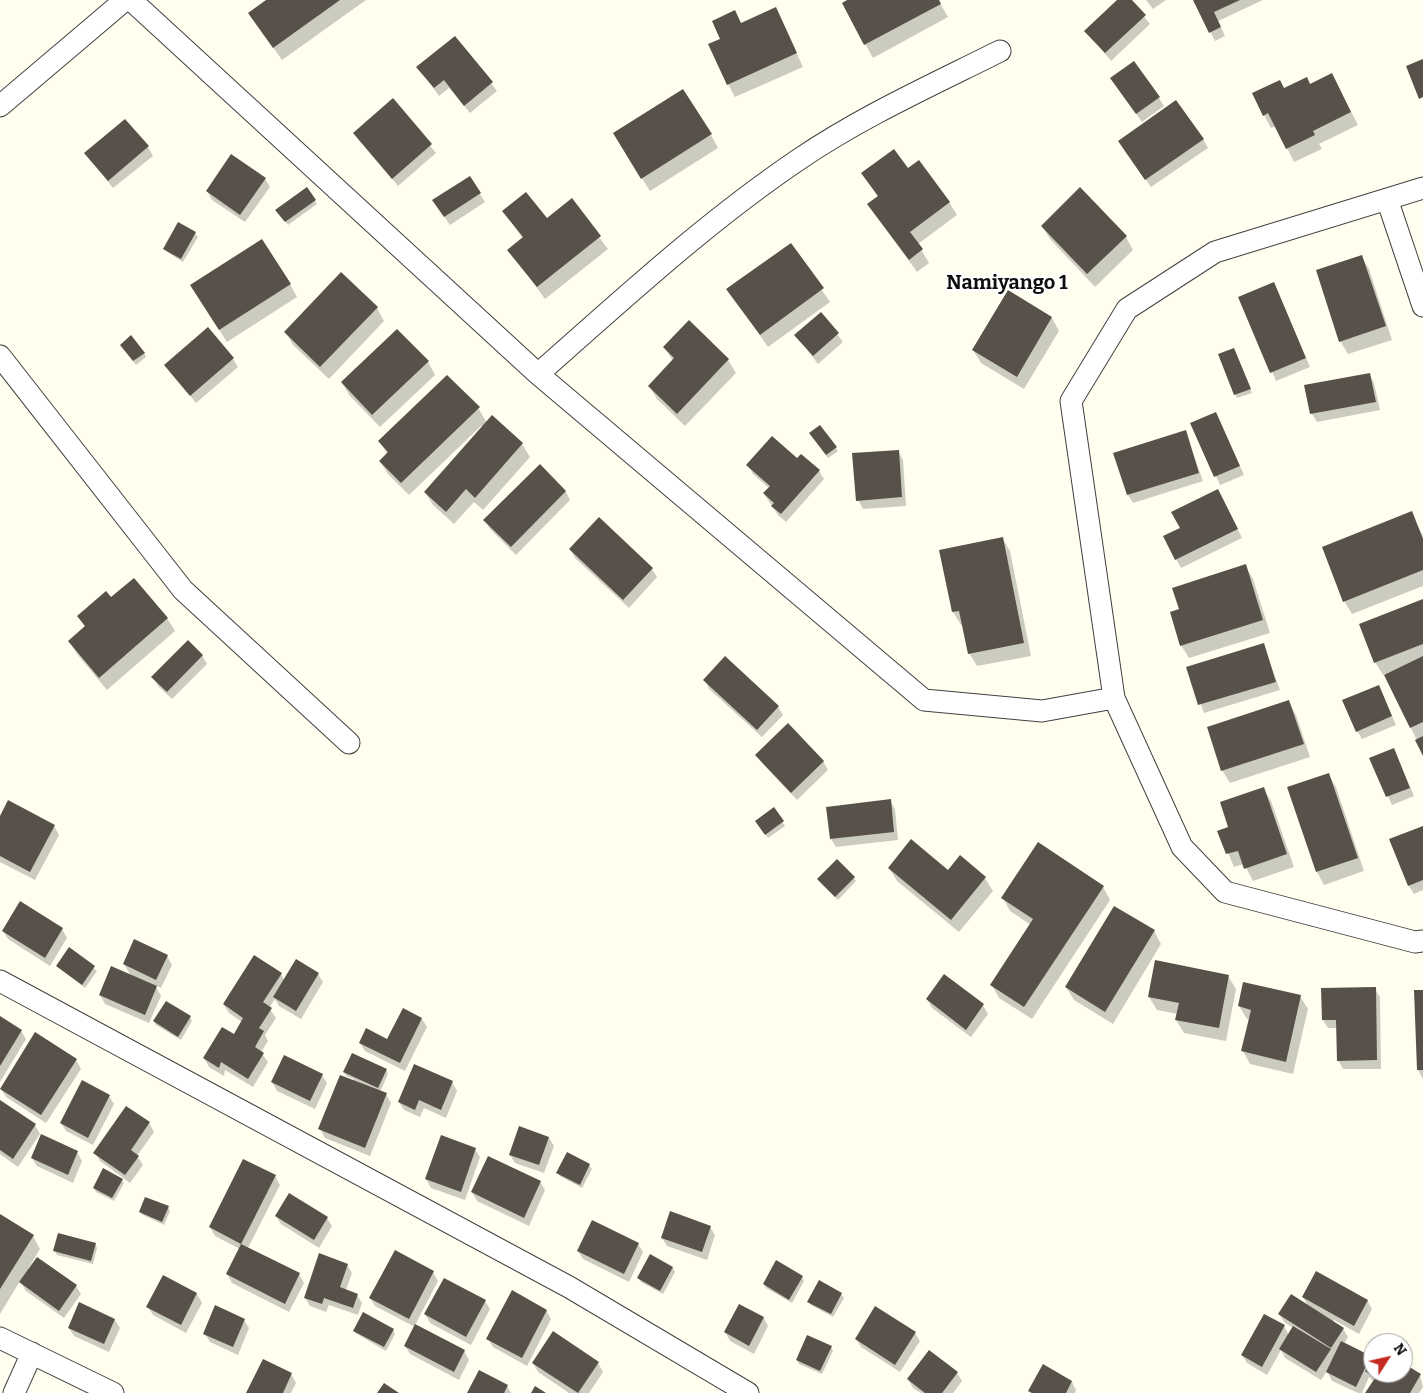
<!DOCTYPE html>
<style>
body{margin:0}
#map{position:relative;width:1423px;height:1393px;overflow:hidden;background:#fffeef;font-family:Bitter,serif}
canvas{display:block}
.north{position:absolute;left:1363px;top:1333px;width:50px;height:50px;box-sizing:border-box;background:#fff;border:1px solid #9f9f9f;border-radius:50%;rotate:55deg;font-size:14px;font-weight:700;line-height:20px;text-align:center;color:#0e0e0e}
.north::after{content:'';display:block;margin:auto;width:18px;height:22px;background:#c42a20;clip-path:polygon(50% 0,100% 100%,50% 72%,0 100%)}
</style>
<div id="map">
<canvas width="1423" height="1393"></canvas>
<div class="north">N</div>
</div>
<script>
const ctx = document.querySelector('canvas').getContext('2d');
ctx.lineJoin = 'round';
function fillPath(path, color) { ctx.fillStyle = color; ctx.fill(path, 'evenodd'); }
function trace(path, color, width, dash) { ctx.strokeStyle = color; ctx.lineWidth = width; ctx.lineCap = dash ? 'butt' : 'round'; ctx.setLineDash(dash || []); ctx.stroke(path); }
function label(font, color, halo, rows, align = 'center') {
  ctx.font = font + ' Bitter,serif'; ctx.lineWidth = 5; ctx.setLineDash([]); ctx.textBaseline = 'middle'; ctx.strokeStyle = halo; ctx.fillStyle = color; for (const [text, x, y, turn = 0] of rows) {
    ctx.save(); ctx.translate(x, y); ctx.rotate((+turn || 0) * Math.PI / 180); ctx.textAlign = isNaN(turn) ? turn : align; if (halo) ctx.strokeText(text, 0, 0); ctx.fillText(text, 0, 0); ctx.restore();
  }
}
fillPath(new Path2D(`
 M 268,0 L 366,0 L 282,60 L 258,26 Z
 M 850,0 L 938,0 L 948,17 L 873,58 L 843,4 Z
 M 1119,0 L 1130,0 L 1150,24 L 1111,61 L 1086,31 Z
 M 1146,0 L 1166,0 L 1153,9 Z
 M 1194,0 L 1263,0 L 1218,21 L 1225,36 L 1215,41 Z
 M 776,9 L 803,67 L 735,97 L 728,84 L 722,39 L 742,24 Z
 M 455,37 L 497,91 L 470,113 L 449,88 L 439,96 L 418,67 Z
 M 1332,75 L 1358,125 L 1319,144 L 1322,149 L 1294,162 L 1276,126 L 1271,128 L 1264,115 L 1284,89 L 1310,85 Z
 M 1112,79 L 1159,98 L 1164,106 L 1142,122 Z
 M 392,100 L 436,153 L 398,186 L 355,133 Z
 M 711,135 L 718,148 L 650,191 L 622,147 Z
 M 1203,139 L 1208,148 L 1151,187 L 1124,149 Z
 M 148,147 L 153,156 L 113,188 L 86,153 Z
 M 908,170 L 949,202 L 957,215 L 918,244 L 929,263 L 917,272 L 868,204 L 878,197 L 863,174 Z
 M 469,177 L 485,202 L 450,225 L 439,209 Z
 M 265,179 L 270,187 L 245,222 L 212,200 L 207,191 Z
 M 306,189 L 317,204 L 288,225 L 279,214 Z
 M 1080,189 L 1126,237 L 1133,250 L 1095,287 L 1050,239 L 1042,226 Z
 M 571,200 L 608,249 L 545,299 L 509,250 L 523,239 L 504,211 L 547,219 Z
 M 195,233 L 198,237 L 183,262 L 167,252 L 165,249 Z
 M 790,244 L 830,302 L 768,347 L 728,289 Z
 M 1361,256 L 1369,269 L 1392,340 L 1348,354 L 1340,341 Z
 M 1274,283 L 1310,367 L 1276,381 L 1240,297 Z
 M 290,284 L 297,297 L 227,342 L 191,286 Z
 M 1008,292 L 1052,318 L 1059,331 L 1024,389 L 981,363 L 973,350 Z
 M 377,308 L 384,321 L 329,379 L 293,345 L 286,332 Z
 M 821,313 L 843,342 L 818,364 L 796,335 Z
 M 689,322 L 728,360 L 736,373 L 685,426 L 657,399 L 649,386 L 673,361 L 664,347 Z
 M 124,349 L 144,353 L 146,357 L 136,365 Z
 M 1236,353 L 1252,393 L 1237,398 L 1219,355 Z
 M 233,359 L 238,367 L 196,403 L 166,365 Z
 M 428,362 L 435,375 L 380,427 L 350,396 L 342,383 Z
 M 1369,374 L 1374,383 L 1380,410 L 1317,422 L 1312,414 L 1306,386 Z
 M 478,408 L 487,423 L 522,444 L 530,457 L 483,510 L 474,502 L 454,524 L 433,505 L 425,492 L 483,427 L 481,426 L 409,495 L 388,474 L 380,461 L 387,454 L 379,441 Z
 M 1220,422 L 1244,475 L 1220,485 L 1192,424 Z
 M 1185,431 L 1203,481 L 1133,503 L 1128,495 Z
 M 813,437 L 835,447 L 838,451 L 828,458 Z
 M 898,451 L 903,460 L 906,506 L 863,509 L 858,500 Z
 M 797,460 L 819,471 L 824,479 L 786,522 L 778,515 L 764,494 L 769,488 L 753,474 L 748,465 Z
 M 540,465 L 566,492 L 570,500 L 516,555 L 490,529 L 485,520 Z
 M 1223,499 L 1242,538 L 1181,568 L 1176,559 L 1181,529 Z
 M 1411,513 L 1423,536 L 1423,586 L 1352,614 L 1344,601 Z
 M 1002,538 L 1010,551 L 1031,656 L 977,666 L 969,653 L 963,624 L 961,625 L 953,612 Z
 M 570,549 L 652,569 L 657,577 L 629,608 L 575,558 Z
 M 1245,566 L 1253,579 L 1270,633 L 1189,658 L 1181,645 L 1180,610 Z
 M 111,599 L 167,618 L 175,631 L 107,690 L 77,654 L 69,641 L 85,627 L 79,617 Z
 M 1423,600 L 1423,753 L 1385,674 L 1383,675 L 1375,662 Z
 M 1263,644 L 1280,690 L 1204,713 L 1187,667 Z
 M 202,655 L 207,664 L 172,699 L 158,686 L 153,677 Z
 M 705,680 L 778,707 L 783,715 L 762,737 L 709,689 Z
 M 1383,695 L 1396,725 L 1362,739 L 1357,731 Z
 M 1289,702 L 1296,715 L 1310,757 L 1230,783 L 1222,770 Z
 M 1394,749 L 1414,796 L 1392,805 L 1371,758 Z
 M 757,755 L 823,761 L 828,770 L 797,800 L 762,763 Z
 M 1328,774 L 1336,787 L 1364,871 L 1324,885 L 1317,872 L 1288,788 Z
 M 1263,788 L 1271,801 L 1294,867 L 1253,881 L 1244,864 L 1234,867 L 1219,831 L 1230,828 Z
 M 890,801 L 895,809 L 898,840 L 836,847 L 831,839 Z
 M 774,809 L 785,826 L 768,838 L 759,825 Z
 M 0,819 L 54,826 L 59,835 L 35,880 L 0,862 Z
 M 1423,828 L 1423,890 L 1414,894 L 1409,886 Z
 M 960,857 L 985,878 L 993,891 L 959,932 L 897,881 L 889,868 L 948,872 Z
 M 854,878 L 856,881 L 838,900 L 821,883 Z
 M 1103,887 L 1110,900 L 1032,1019 L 999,998 L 992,985 L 1031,925 L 1010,911 L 1003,898 Z
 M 21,903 L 62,929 L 67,938 L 50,966 L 8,939 L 3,931 Z
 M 1154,931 L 1161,944 L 1113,1024 L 1074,1000 L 1066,987 Z
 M 69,949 L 97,971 L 85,988 L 57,966 Z
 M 167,956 L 172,965 L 161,988 L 155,985 L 161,996 L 149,1023 L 105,1004 L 100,995 L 131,976 L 124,964 Z
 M 281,974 L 284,980 L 318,974 L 323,982 L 301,1019 L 279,1006 L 275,999 L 269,1008 L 276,1018 L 265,1035 L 268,1041 L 261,1052 L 268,1062 L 253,1087 L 225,1070 L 224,1076 L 209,1067 L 204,1058 L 234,1035 L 242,1022 L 229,1013 L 224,1005 Z
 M 945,976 L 983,1005 L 988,1014 L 971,1037 L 932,1008 L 927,999 Z
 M 1228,976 L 1236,989 L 1226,1041 L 1184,1033 L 1176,1020 L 1178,1014 L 1157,1010 L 1149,997 Z
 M 1375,989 L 1380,997 L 1381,1069 L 1343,1069 L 1338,1060 L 1338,1028 L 1328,1028 L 1323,1020 Z
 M 1423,991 L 1423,1079 L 1418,1070 Z
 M 1300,996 L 1308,1009 L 1293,1074 L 1250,1064 L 1243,1051 L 1250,1020 L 1247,1019 L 1239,1006 Z
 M 0,1017 L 21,1031 L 26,1039 L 0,1082 Z
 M 190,1017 L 192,1021 L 181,1040 L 156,1025 L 154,1021 Z
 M 422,1019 L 427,1027 L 405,1071 L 365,1051 L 360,1043 L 388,1040 Z
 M 76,1060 L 81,1069 L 46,1123 L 6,1097 L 1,1089 Z
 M 386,1070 L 388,1074 L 380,1092 L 386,1094 L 391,1103 L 370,1156 L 325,1138 L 320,1129 L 354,1079 L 346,1076 L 344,1072 Z
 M 322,1075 L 327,1083 L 315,1109 L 277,1091 L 272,1082 Z
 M 452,1082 L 457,1091 L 446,1118 L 424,1108 L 420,1117 L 404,1110 L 399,1102 Z
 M 109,1096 L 114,1104 L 93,1145 L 66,1131 L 61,1123 Z
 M 0,1101 L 35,1125 L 40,1134 L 18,1167 L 0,1154 Z
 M 149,1123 L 154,1132 L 137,1156 L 143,1165 L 130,1183 L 100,1161 L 95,1153 Z
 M 549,1138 L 554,1146 L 544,1173 L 515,1163 L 510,1155 Z
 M 475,1149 L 480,1157 L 465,1200 L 431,1188 L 426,1179 Z
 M 77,1152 L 82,1161 L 73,1183 L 37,1166 L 32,1158 Z
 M 589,1165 L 592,1169 L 582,1188 L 560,1176 L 558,1172 Z
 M 275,1176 L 280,1185 L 248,1248 L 299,1274 L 304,1283 L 289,1312 L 232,1283 L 227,1274 L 240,1249 L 215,1236 L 210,1227 Z
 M 122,1180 L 124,1183 L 114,1201 L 96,1192 L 94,1188 Z
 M 540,1182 L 545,1190 L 529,1226 L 477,1201 L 472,1192 Z
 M 168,1207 L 170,1211 L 164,1225 L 143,1215 L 140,1212 Z
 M 0,1215 L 33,1236 L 40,1249 L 28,1269 L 76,1286 L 81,1294 L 64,1318 L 26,1291 L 20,1281 L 0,1314 Z
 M 276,1216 L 327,1218 L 332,1226 L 319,1248 L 281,1224 Z
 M 710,1227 L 715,1235 L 707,1260 L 667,1246 L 662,1238 Z
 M 95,1244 L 97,1248 L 93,1264 L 57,1255 L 55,1251 Z
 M 638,1244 L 643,1252 L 629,1282 L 583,1259 L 578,1251 Z
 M 395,1252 L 433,1272 L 438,1281 L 415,1325 L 464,1351 L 469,1360 L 459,1380 L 410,1354 L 405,1346 L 415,1327 L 375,1306 L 370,1298 Z
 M 650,1256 L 673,1268 L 675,1272 L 663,1294 L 641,1282 L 638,1278 Z
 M 347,1265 L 352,1273 L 346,1290 L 357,1295 L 362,1303 L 358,1315 L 329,1305 L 326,1312 L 310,1306 L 305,1298 Z
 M 163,1277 L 197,1294 L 202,1303 L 186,1333 L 153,1315 L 148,1307 Z
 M 802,1277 L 804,1281 L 792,1303 L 766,1288 L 764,1284 Z
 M 841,1294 L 844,1298 L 833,1317 L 811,1305 L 809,1302 Z
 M 1303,1297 L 1367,1300 L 1372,1309 L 1359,1334 L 1334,1320 L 1333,1322 L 1343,1329 L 1348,1337 L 1344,1344 L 1370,1357 L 1373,1360 L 1373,1373 L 1403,1373 L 1403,1365 L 1420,1375 L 1423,1387 L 1419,1393 L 1366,1393 L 1374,1382 L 1369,1377 L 1362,1393 L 1358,1393 L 1332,1381 L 1327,1371 L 1321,1380 L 1285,1358 L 1281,1350 L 1267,1375 L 1247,1363 L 1242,1355 L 1284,1326 L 1289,1335 L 1293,1328 L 1284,1322 L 1279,1314 L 1308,1306 Z
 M 485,1301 L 490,1309 L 471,1345 L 430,1323 L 425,1314 Z
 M 546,1310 L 551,1319 L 527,1366 L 493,1347 L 488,1339 Z
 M 764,1318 L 768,1326 L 754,1354 L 730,1341 L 725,1332 Z
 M 115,1320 L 120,1328 L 109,1352 L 74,1336 L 69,1328 Z
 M 244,1320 L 249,1328 L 238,1355 L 210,1342 L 205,1334 Z
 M 393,1330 L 395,1334 L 386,1351 L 357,1334 L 354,1331 Z
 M 915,1333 L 920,1341 L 900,1372 L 861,1347 L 856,1339 Z
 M 831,1347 L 833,1351 L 822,1374 L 799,1364 L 797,1360 Z
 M 533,1363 L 598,1363 L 603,1372 L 589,1393 L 569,1393 L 538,1372 Z
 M 957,1373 L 962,1381 L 953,1393 L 921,1393 L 913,1388 L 908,1379 Z
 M 291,1374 L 296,1383 L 291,1393 L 248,1393 Z
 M 1072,1382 L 1076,1390 L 1075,1393 L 1031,1393 L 1029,1391 Z
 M 507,1386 L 511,1393 L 469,1393 Z`), '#0003');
fillPath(new Path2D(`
 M 266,0 L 340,0 L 273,48 L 248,13 Z
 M 847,0 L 939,0 L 941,4 L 864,45 L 842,3 Z
 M 1117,0 L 1132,0 L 1146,15 L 1105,53 L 1084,31 Z
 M 1193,0 L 1240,0 L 1214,12 L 1221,27 L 1209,33 Z
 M 776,7 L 797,53 L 727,85 L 708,44 L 720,39 L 712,21 L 735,10 L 741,23 Z
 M 455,36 L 493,82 L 464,106 L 444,80 L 434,88 L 416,67 Z
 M 1423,59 L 1423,97 L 1419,99 L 1406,66 Z
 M 1134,61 L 1160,97 L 1136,114 L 1110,78 Z
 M 1332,73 L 1351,112 L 1313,131 L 1315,135 L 1286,149 L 1268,113 L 1263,116 L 1252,93 L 1280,80 L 1284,88 L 1307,77 L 1310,84 Z
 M 683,89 L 712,134 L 641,179 L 613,133 Z
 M 393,98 L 432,144 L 392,179 L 353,133 Z
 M 1176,100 L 1204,139 L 1145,180 L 1118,141 Z
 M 125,119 L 149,146 L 108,181 L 84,153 Z
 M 894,149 L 908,168 L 919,160 L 950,202 L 910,232 L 923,249 L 909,260 L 867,204 L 878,196 L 861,173 Z
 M 231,154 L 266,178 L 240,215 L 206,191 Z
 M 470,176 L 481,193 L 444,217 L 432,200 Z
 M 307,187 L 316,200 L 285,222 L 275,210 Z
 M 1080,187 L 1127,236 L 1087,274 L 1041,226 Z
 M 526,192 L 547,218 L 572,198 L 601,236 L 537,287 L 507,250 L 523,237 L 502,211 Z
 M 178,222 L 196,232 L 181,259 L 163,249 Z
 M 262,239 L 291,284 L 219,330 L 190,285 Z
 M 791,243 L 824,288 L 760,335 L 726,289 Z
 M 1362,255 L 1386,326 L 1339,342 L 1316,270 Z
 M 341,272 L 378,307 L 320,367 L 284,332 Z
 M 1274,282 L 1306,358 L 1270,373 L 1238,297 Z
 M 1008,290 L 1052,317 L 1017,377 L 972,350 Z
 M 821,312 L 839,333 L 813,356 L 794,335 Z
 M 689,320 L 729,359 L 677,414 L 648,386 L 674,358 L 663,347 Z
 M 208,327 L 234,358 L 190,396 L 164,365 Z
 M 397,329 L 429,361 L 372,415 L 341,382 Z
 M 131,335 L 145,353 L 133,361 L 120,345 Z
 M 1234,348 L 1251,389 L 1234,395 L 1218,354 Z
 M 1370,373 L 1376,402 L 1310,414 L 1304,385 Z
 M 447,375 L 480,407 L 401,483 L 379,461 L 388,452 L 378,441 Z
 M 1216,412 L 1240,466 L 1214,477 L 1190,423 Z
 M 492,415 L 523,443 L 475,498 L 466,489 L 446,512 L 424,492 Z
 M 820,425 L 837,447 L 826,455 L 809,433 Z
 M 1186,430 L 1199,473 L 1127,495 L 1113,453 Z
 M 772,436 L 797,458 L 801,454 L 820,470 L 781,514 L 771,506 L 774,503 L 763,493 L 770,486 L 746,465 Z
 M 899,450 L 902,497 L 856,501 L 852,453 Z
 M 540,464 L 566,491 L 511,547 L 483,520 Z
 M 1218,489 L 1238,529 L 1175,560 L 1163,536 L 1180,528 L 1171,512 Z
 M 1412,511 L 1423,539 L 1423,570 L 1343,602 L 1322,547 Z
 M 599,517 L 653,568 L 623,600 L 569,549 Z
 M 1003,537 L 1024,643 L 968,654 L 959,611 L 952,612 L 939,550 Z
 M 1246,564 L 1263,620 L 1180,646 L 1170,612 L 1179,609 L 1172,588 Z
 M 134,578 L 168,618 L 99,678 L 68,641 L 85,626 L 77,616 L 106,591 L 111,597 Z
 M 1423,599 L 1423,644 L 1374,663 L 1359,624 Z
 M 188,640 L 203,655 L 167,692 L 151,677 Z
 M 1264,643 L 1276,682 L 1198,705 L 1186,667 Z
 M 725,656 L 779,706 L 757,730 L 703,680 Z
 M 1423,656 L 1423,722 L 1410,728 L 1384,675 Z
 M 1379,685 L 1392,716 L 1356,732 L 1342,700 Z
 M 1289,700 L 1304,744 L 1221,771 L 1207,727 Z
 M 788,723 L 824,761 L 791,793 L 755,755 Z
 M 1423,736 L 1423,756 L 1415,740 Z
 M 1394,748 L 1410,788 L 1386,797 L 1369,758 Z
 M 1329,773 L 1358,858 L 1316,872 L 1287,787 Z
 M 1264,787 L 1287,854 L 1244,869 L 1238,851 L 1226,854 L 1217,831 L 1228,827 L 1220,802 Z
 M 891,799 L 894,832 L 830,839 L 826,807 Z
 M 8,800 L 55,825 L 30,872 L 0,856 L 0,816 Z
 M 774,807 L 784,821 L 765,835 L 755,821 Z
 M 1423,826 L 1423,880 L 1408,886 L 1389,839 Z
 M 911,839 L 948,870 L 960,855 L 986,877 L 951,920 L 888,868 Z
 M 1038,842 L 1104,886 L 1024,1007 L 990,985 L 1033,919 L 1001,898 Z
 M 837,859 L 855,877 L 835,897 L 817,879 Z
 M 20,901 L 63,928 L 45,958 L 2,931 Z
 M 1114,906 L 1155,930 L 1105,1012 L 1065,987 Z
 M 134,939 L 168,955 L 156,980 L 123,964 Z
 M 69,947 L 95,966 L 82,985 L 56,966 Z
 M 254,955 L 282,973 L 263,1002 L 272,1008 L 259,1028 L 264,1031 L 255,1047 L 264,1053 L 248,1079 L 221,1062 L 219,1068 L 203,1058 L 222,1027 L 234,1034 L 243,1018 L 223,1004 Z
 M 296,959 L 319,973 L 296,1011 L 273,997 Z
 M 1155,960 L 1229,975 L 1219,1028 L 1175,1020 L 1179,1003 L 1148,997 Z
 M 111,966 L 157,986 L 145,1015 L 99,995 Z
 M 944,974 L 984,1004 L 966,1030 L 926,999 Z
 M 1243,982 L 1301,995 L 1286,1062 L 1241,1051 L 1251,1010 L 1238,1006 Z
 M 1376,987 L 1377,1060 L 1337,1061 L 1336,1020 L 1322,1020 L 1321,988 Z
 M 1414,990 L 1423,990 L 1423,1070 L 1417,1070 Z
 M 166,1001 L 191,1016 L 178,1037 L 153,1021 Z
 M 403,1008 L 422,1018 L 400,1063 L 359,1043 L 366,1028 L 387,1039 Z
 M 0,1016 L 22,1030 L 0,1066 Z
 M 35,1032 L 77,1059 L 41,1115 L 0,1089 Z
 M 352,1053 L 387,1069 L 378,1088 L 343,1072 Z
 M 284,1055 L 323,1074 L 310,1101 L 271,1082 Z
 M 414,1064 L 453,1081 L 441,1110 L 419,1100 L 415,1110 L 398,1102 Z
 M 340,1075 L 387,1093 L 365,1148 L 318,1129 Z
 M 82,1080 L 110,1095 L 88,1138 L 60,1123 Z
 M 0,1100 L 36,1124 L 13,1159 L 0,1150 Z
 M 126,1106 L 150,1122 L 131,1150 L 139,1156 L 125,1175 L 93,1153 Z
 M 519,1126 L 549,1137 L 539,1165 L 509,1155 Z
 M 41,1134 L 78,1151 L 68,1175 L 31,1158 Z
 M 441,1135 L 476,1148 L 461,1192 L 425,1179 Z
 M 567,1152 L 590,1164 L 580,1185 L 556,1173 Z
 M 488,1156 L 541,1181 L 524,1218 L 471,1192 Z
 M 243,1159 L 276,1175 L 241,1244 L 209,1227 Z
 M 103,1168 L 123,1179 L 112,1198 L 93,1188 Z
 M 289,1193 L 328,1217 L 314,1240 L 275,1216 Z
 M 145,1197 L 169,1206 L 162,1222 L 139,1212 Z
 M 670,1211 L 711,1226 L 702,1252 L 661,1238 Z
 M 0,1214 L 34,1235 L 0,1289 Z
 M 592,1220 L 639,1243 L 624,1274 L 577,1251 Z
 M 58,1233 L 96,1243 L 91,1261 L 53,1251 Z
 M 241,1244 L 300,1273 L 285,1304 L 226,1274 Z
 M 395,1250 L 434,1271 L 409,1319 L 369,1298 Z
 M 319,1253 L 348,1264 L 340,1287 L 358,1294 L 353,1308 L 324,1298 L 322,1304 L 304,1298 Z
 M 650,1254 L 673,1267 L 660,1291 L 637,1278 Z
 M 37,1257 L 77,1285 L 59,1311 L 19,1282 Z
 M 776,1260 L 803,1276 L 789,1300 L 763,1284 Z
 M 1316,1271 L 1368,1300 L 1354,1326 L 1302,1297 Z
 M 163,1275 L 197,1293 L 181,1325 L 146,1307 Z
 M 444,1278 L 486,1300 L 466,1337 L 424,1314 Z
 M 819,1280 L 842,1293 L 831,1314 L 807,1302 Z
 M 512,1290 L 547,1310 L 522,1358 L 486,1339 Z
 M 1291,1294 L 1344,1328 L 1331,1348 L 1278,1314 Z
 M 79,1302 L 115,1319 L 104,1344 L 68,1328 Z
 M 739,1304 L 764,1317 L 749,1346 L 724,1332 Z
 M 215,1305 L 245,1319 L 233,1347 L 203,1334 Z
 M 875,1306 L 916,1332 L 895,1365 L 855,1339 Z
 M 363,1312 L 394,1329 L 384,1347 L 353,1331 Z
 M 1264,1314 L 1285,1325 L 1262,1367 L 1241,1355 Z
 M 415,1324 L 465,1350 L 454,1372 L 404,1346 Z
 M 1293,1326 L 1331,1349 L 1316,1372 L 1279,1349 Z
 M 553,1331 L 599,1362 L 578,1393 L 532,1363 Z
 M 807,1335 L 832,1346 L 820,1371 L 796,1360 Z
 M 1341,1341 L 1371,1356 L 1356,1387 L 1326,1372 Z
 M 929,1350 L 958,1372 L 942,1393 L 925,1393 L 907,1379 Z
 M 1373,1358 L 1373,1373 L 1403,1373 L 1403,1363 L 1421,1374 L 1410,1393 L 1365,1393 L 1375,1378 L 1365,1371 Z
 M 263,1359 L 292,1373 L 283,1393 L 246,1393 Z
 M 1043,1364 L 1072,1381 L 1066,1393 L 1032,1393 L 1028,1391 Z
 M 479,1370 L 508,1385 L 504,1393 L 467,1393 Z
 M 384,1383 L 399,1393 L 377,1393 Z
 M 535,1386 L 546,1393 L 531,1393 Z`), '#57514a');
const minor = new Path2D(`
 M 131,0 L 538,374 L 924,700 L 1042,711 L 1114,698
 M 0,106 L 125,0
 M 1423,188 L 1215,252 L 1127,309 L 1071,401 L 1114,698 L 1182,847 L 1225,892 L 1415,942 L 1423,941
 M 1387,199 L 1423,306
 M 0,356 L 183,590 L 349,743
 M 538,374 C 622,300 705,223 798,160 C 861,117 932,85 1000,51
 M 0,981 L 569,1287 L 748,1393
 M 0,1338 L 113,1393
 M 14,1393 L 32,1353`);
trace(minor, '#414141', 23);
trace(minor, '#fff', 21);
label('bold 20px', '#0e0e0e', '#fff', [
 ["Namiyango 1",1007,283]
]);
</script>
